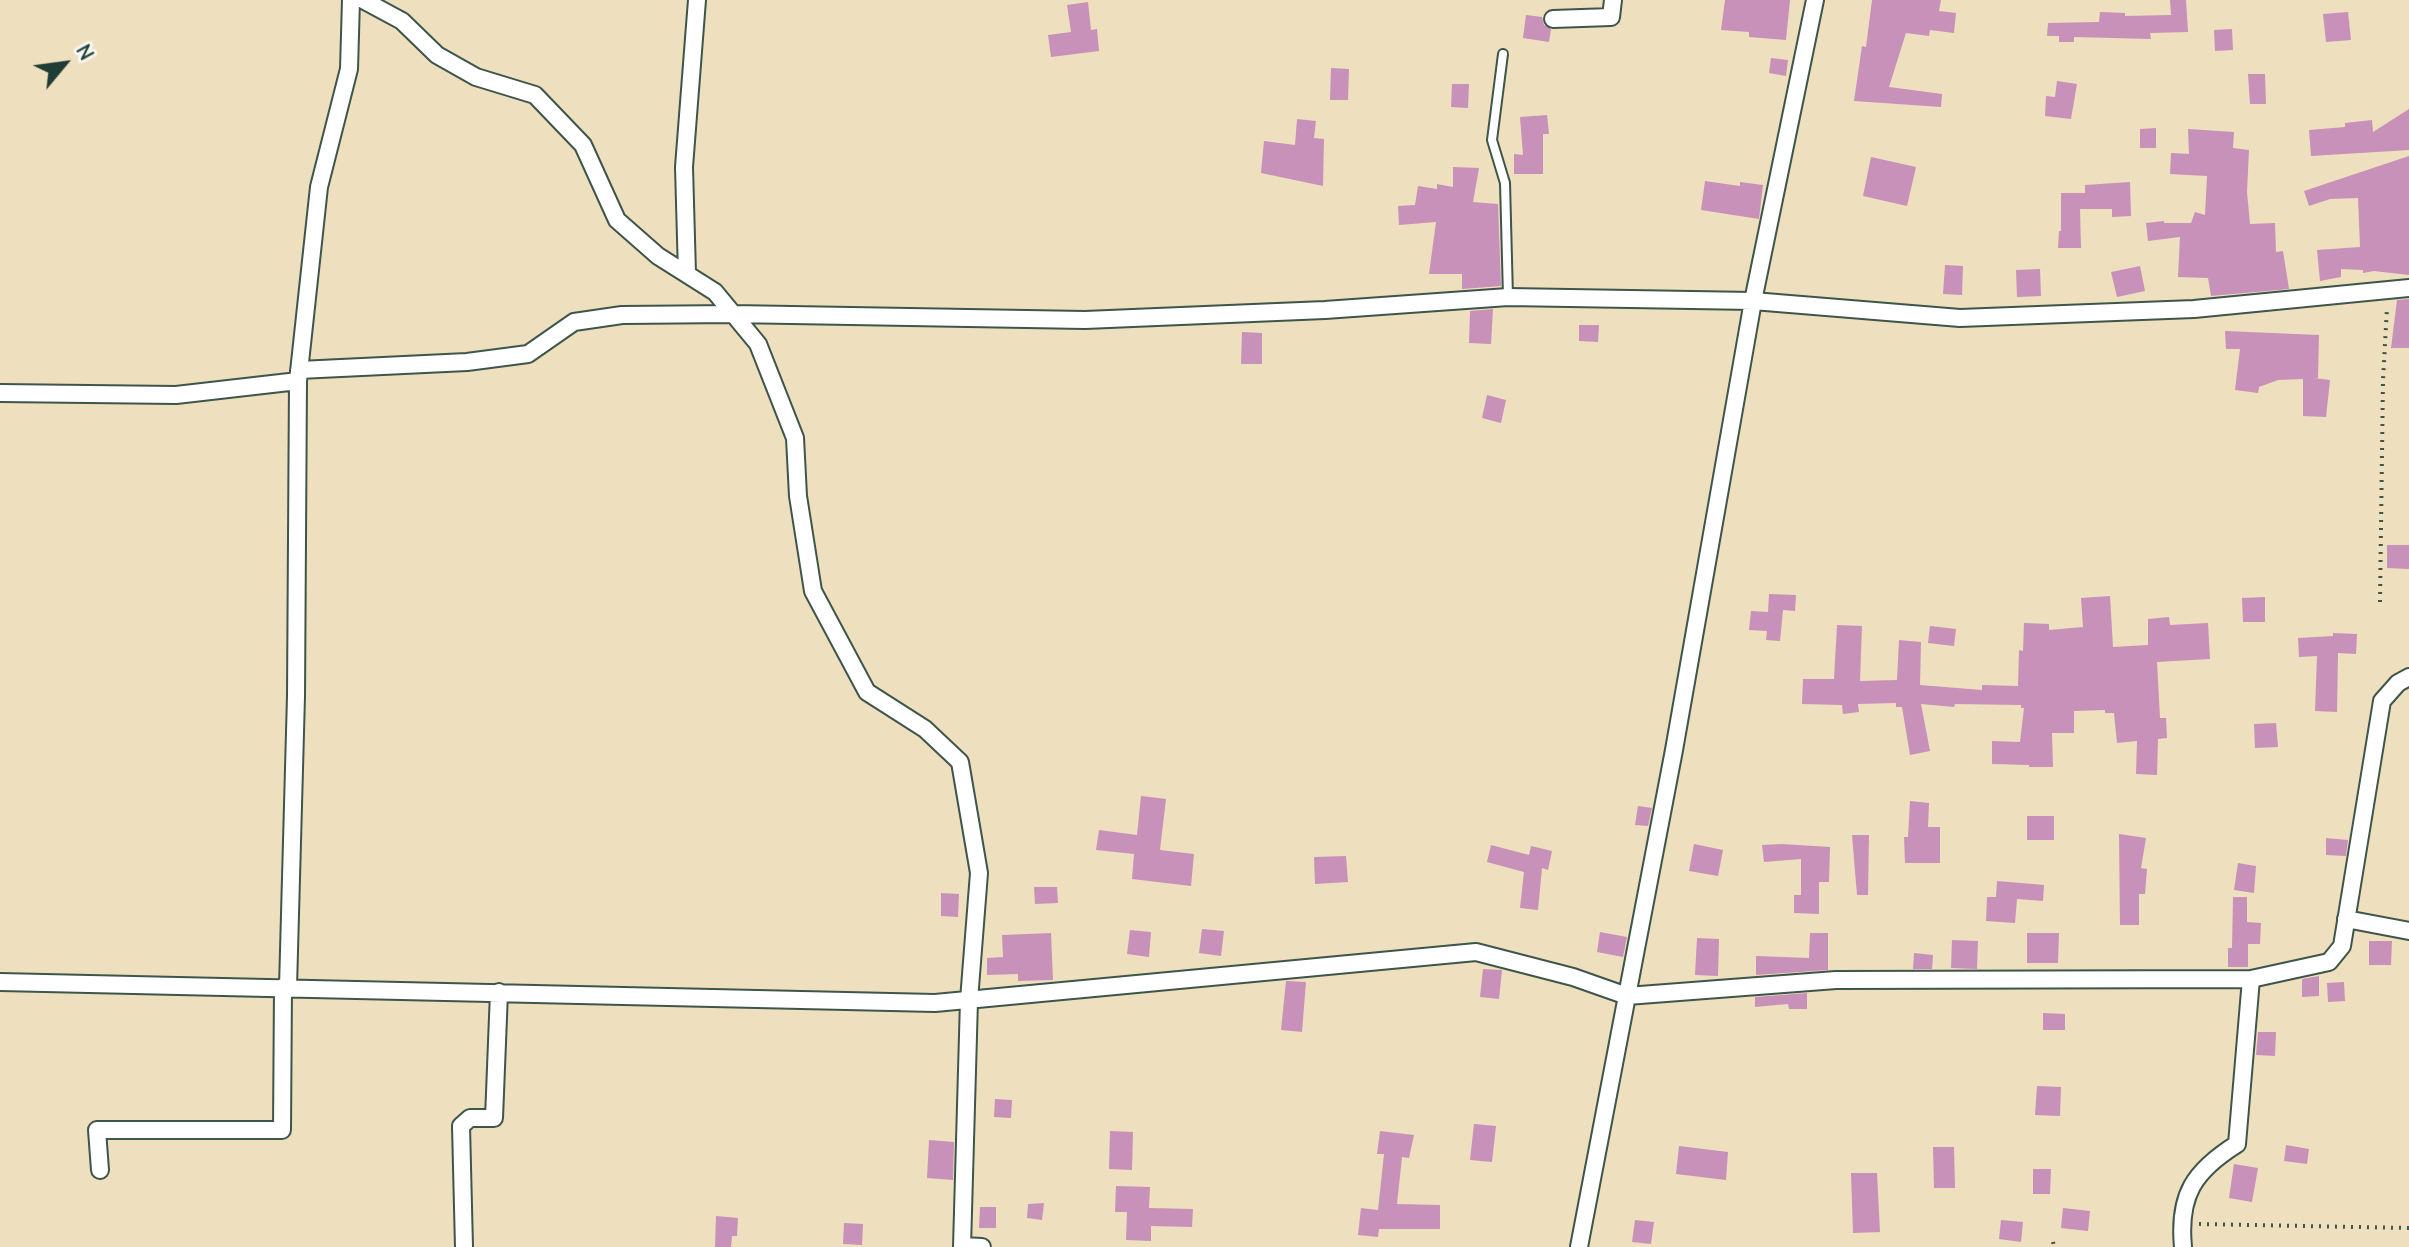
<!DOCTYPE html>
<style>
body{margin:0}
#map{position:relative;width:2409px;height:1247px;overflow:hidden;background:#eedfbf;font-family:"Comic Neue",sans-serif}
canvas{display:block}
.north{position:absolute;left:24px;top:24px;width:80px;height:80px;-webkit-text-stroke:6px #f6f6f2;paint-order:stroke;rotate:61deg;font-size:22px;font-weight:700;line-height:32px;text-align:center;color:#1f3d34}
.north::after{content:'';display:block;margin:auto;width:28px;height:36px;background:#1f3d34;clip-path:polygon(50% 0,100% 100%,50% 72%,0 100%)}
</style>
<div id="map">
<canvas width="2409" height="1247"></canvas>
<div class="north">N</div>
</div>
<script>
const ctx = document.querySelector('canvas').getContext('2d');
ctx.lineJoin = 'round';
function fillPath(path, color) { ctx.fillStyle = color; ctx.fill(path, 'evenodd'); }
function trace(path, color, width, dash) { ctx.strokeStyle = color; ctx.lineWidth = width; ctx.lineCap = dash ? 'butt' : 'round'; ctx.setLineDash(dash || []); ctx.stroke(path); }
fillPath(new Path2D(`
 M 1725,0 L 1790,0 L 1786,40 L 1749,37 L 1749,32 L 1721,30 Z
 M 1872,0 L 1941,0 L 1939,11 L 1956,13 L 1954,33 L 1930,30 L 1929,36 L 1906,33 L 1889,87 L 1942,94 L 1941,107 L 1854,101 L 1862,46 L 1866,47 Z
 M 2170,0 L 2186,0 L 2188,32 L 2150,33 L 2151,39 L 2074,37 L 2074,42 L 2059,42 L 2059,36 L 2047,36 L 2048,23 L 2099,22 L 2100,12 L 2125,13 L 2125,16 L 2171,15 Z
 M 1088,2 L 1091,30 L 1097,29 L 1099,51 L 1051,57 L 1048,35 L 1071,32 L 1067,5 Z
 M 2348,12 L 2351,40 L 2326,42 L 2323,14 Z
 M 1526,15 L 1542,17 L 1544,25 L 1551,29 L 1549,42 L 1523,38 Z
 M 2232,29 L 2233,50 L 2215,51 L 2214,30 Z
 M 1771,58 L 1788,60 L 1786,76 L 1769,73 Z
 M 1331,68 L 1349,69 L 1348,100 L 1330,100 Z
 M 2248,74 L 2265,74 L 2266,104 L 2250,104 Z
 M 2057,81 L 2077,84 L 2071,119 L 2045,116 L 2046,96 L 2055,97 Z
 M 1452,84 L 1469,84 L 1468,108 L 1451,107 Z
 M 2409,109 L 2409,150 L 2311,156 L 2309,130 L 2345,127 L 2345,123 L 2372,120 L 2373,132 Z
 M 1547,115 L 1549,134 L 1543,134 L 1543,174 L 1514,174 L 1514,154 L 1523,155 L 1520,117 Z
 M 1297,119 L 1316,121 L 1314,138 L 1324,139 L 1323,186 L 1261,173 L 1264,141 L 1295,145 Z
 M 2156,128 L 2156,148 L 2140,148 L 2140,129 Z
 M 2188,129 L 2234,132 L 2233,148 L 2249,150 L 2247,192 L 2250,224 L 2275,223 L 2276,252 L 2283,251 L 2289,289 L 2211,296 L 2208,278 L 2178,277 L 2180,237 L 2148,241 L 2146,223 L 2164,221 L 2164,223 L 2191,223 L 2195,212 L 2205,215 L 2207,176 L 2170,174 L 2171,153 L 2189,154 Z
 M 2409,156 L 2409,275 L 2374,271 L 2363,273 L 2363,270 L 2341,269 L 2341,277 L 2320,281 L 2317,250 L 2360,247 L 2358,198 L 2330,199 L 2309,206 L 2304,191 Z
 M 1871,157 L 1916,167 L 1907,206 L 1863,196 Z
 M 1453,167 L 1479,168 L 1473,202 L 1498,204 L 1501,286 L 1462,289 L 1462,274 L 1429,274 L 1436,222 L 1399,225 L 1398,206 L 1415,205 L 1418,186 L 1437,189 L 1437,184 L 1453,187 Z
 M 1705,181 L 1740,186 L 1740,182 L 1763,185 L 1759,219 L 1701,210 Z
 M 2130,182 L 2131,216 L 2112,217 L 2112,209 L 2080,209 L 2081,248 L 2058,248 L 2059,231 L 2061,231 L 2061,193 L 2085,193 L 2085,185 Z
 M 1945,265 L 1963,266 L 1962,295 L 1943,294 Z
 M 2140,266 L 2145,291 L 2117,297 L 2111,272 Z
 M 2040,269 L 2041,296 L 2017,297 L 2016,270 Z
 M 2409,299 L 2409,348 L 2391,348 L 2397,300 Z
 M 1493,309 L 1491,344 L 1469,343 L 1470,311 Z
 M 1579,325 L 1599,325 L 1598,342 L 1579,341 Z
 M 2225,331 L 2319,335 L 2318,378 L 2314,378 L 2330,380 L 2326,417 L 2303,416 L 2303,379 L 2278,380 L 2259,387 L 2258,393 L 2235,390 L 2240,349 L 2226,349 Z
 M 1242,332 L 1262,333 L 1262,364 L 1241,364 Z
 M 1487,395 L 1506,400 L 1501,423 L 1482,418 Z
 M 2387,545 L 2409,545 L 2409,569 L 2387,568 Z
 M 1769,594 L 1796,595 L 1795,611 L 1783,610 L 1780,641 L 1766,640 L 1767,631 L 1749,630 L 1751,611 L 1768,612 Z
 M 2110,596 L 2113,647 L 2148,645 L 2148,619 L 2169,617 L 2170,625 L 2208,623 L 2210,659 L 2157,662 L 2160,718 L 2166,718 L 2167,738 L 2158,739 L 2157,775 L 2136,774 L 2137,741 L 2117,743 L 2114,713 L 2105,713 L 2105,710 L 2074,711 L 2074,733 L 2052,733 L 2053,767 L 2029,767 L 2029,765 L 1992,764 L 1992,741 L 2020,742 L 2024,708 L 2021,708 L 2021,705 L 1955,704 L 1954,707 L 1921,704 L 1930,751 L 1910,755 L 1902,707 L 1896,707 L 1896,703 L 1858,704 L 1859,712 L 1843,714 L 1842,705 L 1802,704 L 1803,679 L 1834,679 L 1837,625 L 1862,626 L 1860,681 L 1897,680 L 1899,640 L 1921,642 L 1920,685 L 1982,690 L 1982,685 L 2018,686 L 2019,650 L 2023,651 L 2024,623 L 2049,624 L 2049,630 L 2083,627 L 2081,598 Z
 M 2265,597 L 2265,622 L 2243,622 L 2242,598 Z
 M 1930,626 L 1956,629 L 1954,646 L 1928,643 Z
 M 2333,633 L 2357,634 L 2356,654 L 2338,653 L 2337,712 L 2315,711 L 2317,656 L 2299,657 L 2298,638 L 2333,636 Z
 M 2276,723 L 2278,747 L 2255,748 L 2254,724 Z
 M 1141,796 L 1166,799 L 1160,850 L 1194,854 L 1191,886 L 1132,879 L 1134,854 L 1096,850 L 1099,830 L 1137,835 Z
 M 1910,801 L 1929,803 L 1928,827 L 1940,827 L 1940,863 L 1905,863 L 1904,837 L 1908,837 Z
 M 1638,806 L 1652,808 L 1648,826 L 1635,825 Z
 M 2027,816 L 2054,816 L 2054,840 L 2027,840 Z
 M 2119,834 L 2146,838 L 2141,868 L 2147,869 L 2145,894 L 2139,894 L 2139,925 L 2120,925 Z
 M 1852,835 L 1869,835 L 1868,895 L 1857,895 Z
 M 2326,838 L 2348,840 L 2346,856 L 2326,855 Z
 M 1694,844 L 1723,850 L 1718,876 L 1689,871 Z
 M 1782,844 L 1830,847 L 1829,882 L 1819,882 L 1819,914 L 1794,913 L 1794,895 L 1801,895 L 1801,859 L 1764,862 L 1762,845 Z
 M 1491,845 L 1529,855 L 1531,846 L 1552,851 L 1548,870 L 1542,868 L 1538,910 L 1520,908 L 1524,872 L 1487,862 Z
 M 1346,856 L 1348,882 L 1315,884 L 1314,857 Z
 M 2238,863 L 2256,866 L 2254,893 L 2234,890 Z
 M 1997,881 L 2044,885 L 2043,901 L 2017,899 L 2015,923 L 1986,921 L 1987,897 L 1996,897 Z
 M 1034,887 L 1057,887 L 1058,903 L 1035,904 Z
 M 941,893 L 959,894 L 958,917 L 941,916 Z
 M 2233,897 L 2247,897 L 2247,922 L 2261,923 L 2260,944 L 2248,944 L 2248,967 L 2228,967 L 2228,948 L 2232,948 Z
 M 1202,929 L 1224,931 L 1221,956 L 1199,953 Z
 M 1130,930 L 1151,932 L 1149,957 L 1127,954 Z
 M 1600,932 L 1627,937 L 1623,957 L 1597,952 Z
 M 1051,933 L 1053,980 L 1018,981 L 1018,974 L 987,975 L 987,958 L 1003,957 L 1002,935 Z
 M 1810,933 L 1828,933 L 1828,970 L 1756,975 L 1756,956 L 1809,958 Z
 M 2027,933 L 2059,933 L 2058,963 L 2027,963 Z
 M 1697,938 L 1719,939 L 1718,976 L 1695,975 Z
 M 1952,940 L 1978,941 L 1977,969 L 1951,968 Z
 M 2369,941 L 2392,941 L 2391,965 L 2369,965 Z
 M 1914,953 L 1933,955 L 1932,969 L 1913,969 Z
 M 1483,969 L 1502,970 L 1499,999 L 1480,997 Z
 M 2319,976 L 2319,996 L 2302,997 L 2302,979 Z
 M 1286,981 L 1306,982 L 1302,1032 L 1281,1030 Z
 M 2344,982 L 2345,1001 L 2328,1002 L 2327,983 Z
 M 1807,993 L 1807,1009 L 1789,1009 L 1788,1004 L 1755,1007 L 1755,997 Z
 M 2043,1013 L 2065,1014 L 2065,1030 L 2043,1030 Z
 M 2258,1032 L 2276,1032 L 2275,1056 L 2256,1055 Z
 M 2037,1086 L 2061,1087 L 2060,1116 L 2035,1115 Z
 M 995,1099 L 1012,1100 L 1011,1118 L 994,1117 Z
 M 1474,1124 L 1496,1126 L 1492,1162 L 1470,1160 Z
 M 1110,1131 L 1133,1132 L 1132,1170 L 1109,1169 Z
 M 1380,1131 L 1414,1135 L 1409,1158 L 1402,1157 L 1397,1204 L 1440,1205 L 1440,1229 L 1379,1229 L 1378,1237 L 1358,1235 L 1361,1208 L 1378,1210 L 1384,1154 L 1377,1154 Z
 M 929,1140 L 954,1142 L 953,1180 L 927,1178 Z
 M 2286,1145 L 2309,1149 L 2307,1164 L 2284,1161 Z
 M 1679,1146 L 1728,1152 L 1726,1180 L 1676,1174 Z
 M 1933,1147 L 1954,1147 L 1955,1188 L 1934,1188 Z
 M 2234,1164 L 2258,1168 L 2252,1202 L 2229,1198 Z
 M 2033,1169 L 2051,1169 L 2050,1194 L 2033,1194 Z
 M 1851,1173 L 1877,1173 L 1880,1232 L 1853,1233 Z
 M 1116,1186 L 1150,1187 L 1149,1208 L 1193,1209 L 1192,1227 L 1151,1226 L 1151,1241 L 1126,1240 L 1127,1212 L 1115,1212 Z
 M 1044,1203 L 1042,1220 L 1027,1218 L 1028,1204 Z
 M 980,1207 L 996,1207 L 996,1228 L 979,1228 Z
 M 2063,1208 L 2090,1211 L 2088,1231 L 2061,1228 Z
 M 716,1216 L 738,1218 L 737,1236 L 732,1236 L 731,1247 L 715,1247 Z
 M 1635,1220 L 1654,1222 L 1651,1244 L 1632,1242 Z
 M 2001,1220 L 2023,1222 L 2021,1242 L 1999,1239 Z
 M 844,1223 L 863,1224 L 862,1245 L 843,1244 Z`), '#c791b9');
const service = new Path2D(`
 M 1503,54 L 1492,140 L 1505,183 L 1508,297`);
const minor = new Path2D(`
 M 363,0 L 402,21 L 437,55 L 476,77 L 535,95 L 583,145 L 617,220 L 658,256 L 715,292 L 758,344 L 795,438 L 798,496 L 813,591 L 867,692 L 925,729 L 960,762 L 979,873 L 969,1000 L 962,1247
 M 1553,19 L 1611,17 L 1613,0
 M 687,274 L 684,167 L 697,0
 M 299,370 L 467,362 L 528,354 L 574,322 L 622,315 L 733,314 L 1085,320 L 1325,310 L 1508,297 L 1753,301 L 1960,318 L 2194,309 L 2409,288
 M 0,393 L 176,395 L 298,381
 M 2346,919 L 2409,931
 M 0,982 L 935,1003 L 1476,952 L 1573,977 L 1627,996 L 1836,980 L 2251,979 L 2329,962 L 2342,946 L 2382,701 L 2398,683 L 2409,677
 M 288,987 L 296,696 L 298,381 L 319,187 L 349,69 L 351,0
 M 100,1170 L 97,1130 L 282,1130 L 283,987
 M 962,1246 L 982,1247
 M 464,1247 L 461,1126 L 470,1118 L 494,1118 L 499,992
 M 1579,1247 L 1674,750 L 1753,301 L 1815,0
 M 2183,1247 C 2178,1195 2194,1171 2237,1144 L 2251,979`);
trace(service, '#3e5549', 12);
trace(minor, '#3e5549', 20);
trace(new Path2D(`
 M 2380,602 L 2383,380 L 2387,308
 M 2199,1224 L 2409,1228
 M 2053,1242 L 2054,1247`), '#3e5549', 4, [2, 6]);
trace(service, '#fff', 8);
trace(minor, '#fff', 16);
</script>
